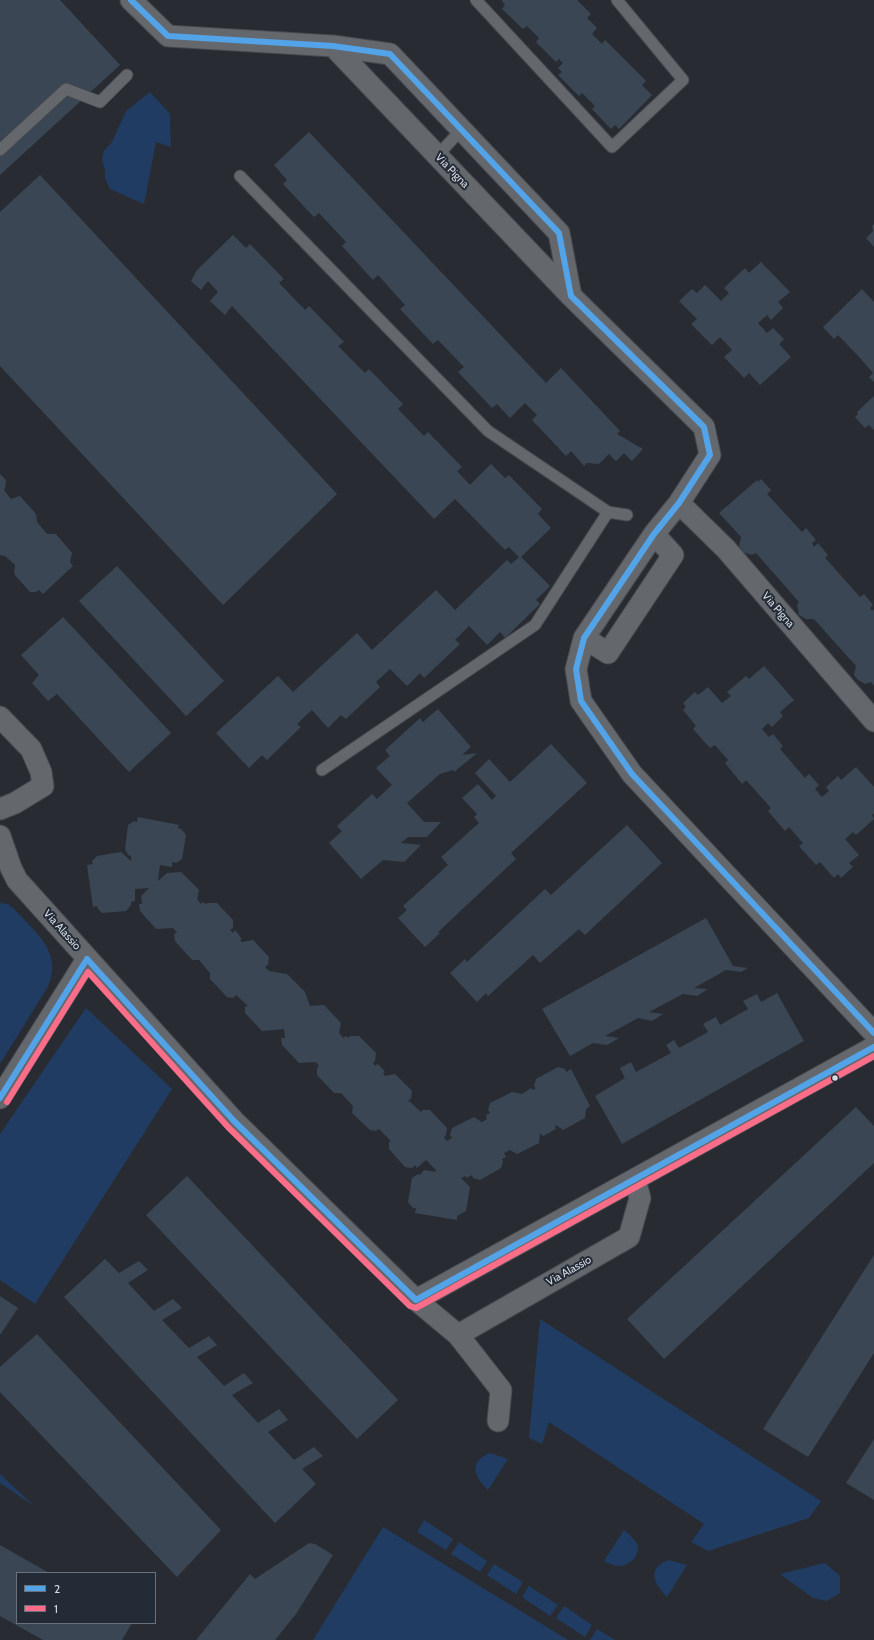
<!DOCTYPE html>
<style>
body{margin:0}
#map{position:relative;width:874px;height:1640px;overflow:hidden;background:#282c32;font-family:Cabin,sans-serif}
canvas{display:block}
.legend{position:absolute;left:16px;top:1572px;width:140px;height:52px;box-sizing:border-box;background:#232b37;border:1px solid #6b717c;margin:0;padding:5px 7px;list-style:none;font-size:12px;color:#d6dbe3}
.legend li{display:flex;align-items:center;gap:8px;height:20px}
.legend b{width:20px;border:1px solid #6b717c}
</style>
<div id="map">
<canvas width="874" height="1640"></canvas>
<ul class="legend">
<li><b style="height:5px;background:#53a3e8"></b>2</li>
<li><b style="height:5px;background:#fb6d88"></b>1</li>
</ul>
</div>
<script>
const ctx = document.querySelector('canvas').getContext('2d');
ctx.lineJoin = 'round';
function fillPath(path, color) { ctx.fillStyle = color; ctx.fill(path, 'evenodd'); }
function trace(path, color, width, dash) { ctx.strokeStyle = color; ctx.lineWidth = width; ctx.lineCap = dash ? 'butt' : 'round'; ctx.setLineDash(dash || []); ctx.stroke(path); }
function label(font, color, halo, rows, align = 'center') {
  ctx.font = font + ' Cabin,sans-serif'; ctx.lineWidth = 4; ctx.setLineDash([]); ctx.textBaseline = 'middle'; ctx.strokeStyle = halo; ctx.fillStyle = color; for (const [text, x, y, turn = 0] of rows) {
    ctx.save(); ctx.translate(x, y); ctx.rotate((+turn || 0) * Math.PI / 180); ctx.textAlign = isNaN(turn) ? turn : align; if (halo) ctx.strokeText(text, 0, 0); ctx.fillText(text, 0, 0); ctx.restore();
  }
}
fillPath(new Path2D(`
 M 150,92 L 170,114 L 171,147 L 156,142 L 144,204 L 110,189 L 105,178 L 105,170 L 102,159 L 104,151 L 112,142 L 126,111 Z
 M 0,903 L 8,904 L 13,908 C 35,932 65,953 47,988 L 0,1064 Z
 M 86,1008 L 172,1089 L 35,1304 L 0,1280 L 0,1134 Z
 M 540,1319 L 821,1501 L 809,1518 L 708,1551 L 691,1542 L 704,1524 L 549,1422 L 542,1444 L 529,1438 Z
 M 490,1453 L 508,1459 L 488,1490 C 475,1477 467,1462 490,1453 Z
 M 0,1474 L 34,1506 L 0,1483 Z
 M 424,1520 L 453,1539 L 446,1550 L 417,1532 Z
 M 383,1527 L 568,1640 L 313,1640 Z
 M 624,1530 C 628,1534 635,1539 637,1544 C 641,1555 630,1566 619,1566 C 614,1566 609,1563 604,1561 Z
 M 459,1542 L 487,1561 L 480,1572 L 451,1554 Z
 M 669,1560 L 687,1565 L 667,1597 C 654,1584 646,1568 669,1560 Z
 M 825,1563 L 840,1576 L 840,1593 L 827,1601 L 813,1598 L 780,1574 Z
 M 494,1564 L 523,1582 L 516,1594 L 487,1575 Z
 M 529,1586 L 558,1605 L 550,1616 L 522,1597 Z
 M 564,1606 L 592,1625 L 585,1637 L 556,1618 Z
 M 597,1629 L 615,1640 L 590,1640 Z`), '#213c62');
fillPath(new Path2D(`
 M 0,0 L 60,0 L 120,65 L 0,175 Z
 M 503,0 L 577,0 L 591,14 L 587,18 L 597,28 L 592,34 L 602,44 L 605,40 L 646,81 L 642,85 L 652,95 L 619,129 L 615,125 L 611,129 L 592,109 L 595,106 L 582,93 L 579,96 L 558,75 L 562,72 L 558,68 L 563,63 L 559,59 L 556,62 L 536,42 L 539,38 L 527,26 L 523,29 L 502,9 L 505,5 L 502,1 Z
 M 309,132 L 546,383 L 561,368 L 620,431 L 617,434 L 643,449 L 632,461 L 624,453 L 616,461 L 609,454 L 599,464 L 587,463 L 584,466 L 571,451 L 566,456 L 532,420 L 537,415 L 525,403 L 510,418 L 497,404 L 492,408 L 458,372 L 464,367 L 438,340 L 433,344 L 400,309 L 405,305 L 378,275 L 373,280 L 342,246 L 346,242 L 319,213 L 314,217 L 283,184 L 287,180 L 274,165 Z
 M 40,175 L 337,494 L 223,605 L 0,366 L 0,212 Z
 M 874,224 L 874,247 L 866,238 L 873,231 L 872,226 Z
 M 233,235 L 246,248 L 250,244 L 284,279 L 279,283 L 305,310 L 309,306 L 344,342 L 338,346 L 365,373 L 369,369 L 403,404 L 398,409 L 424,436 L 428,432 L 462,467 L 457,471 L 470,485 L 491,464 L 505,478 L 509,475 L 542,509 L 538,514 L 551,528 L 521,557 L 550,586 L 536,600 L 540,604 L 505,638 L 500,632 L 487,645 L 469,626 L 455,640 L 460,644 L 424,678 L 420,673 L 407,686 L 390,669 L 376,682 L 380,687 L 346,719 L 341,715 L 328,728 L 312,710 L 297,724 L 301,727 L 267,760 L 262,755 L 249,768 L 216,733 L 278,676 L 293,692 L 357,633 L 372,650 L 436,590 L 455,610 L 507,560 L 511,564 L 519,557 L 509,547 L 505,550 L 455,499 L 434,519 L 232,306 L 225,315 L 210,301 L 218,292 L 208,281 L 201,290 L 191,281 L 197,270 Z
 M 761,262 L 790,292 L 778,302 L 783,308 L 771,320 L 767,315 L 758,323 L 767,333 L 773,328 L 784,339 L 779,344 L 791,357 L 760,385 L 749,373 L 744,378 L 724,357 L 732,350 L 720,337 L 712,345 L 691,324 L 697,319 L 679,301 L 692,289 L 697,293 L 705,285 L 721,301 L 729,293 L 724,288 L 745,268 L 749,273 Z
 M 862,289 L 874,302 L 874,382 L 869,377 L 873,373 L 861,359 L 838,335 L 834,339 L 823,327 Z
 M 874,396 L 874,430 L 869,425 L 865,428 L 855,417 L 858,414 L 857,412 Z
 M 0,474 L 6,480 L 5,488 L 4,490 L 11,499 L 20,496 L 36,514 L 37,522 L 47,534 L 56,534 L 72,553 L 70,562 L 73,566 L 43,594 L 39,590 L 36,592 L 30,592 L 14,574 L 15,565 L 5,556 L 0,555 Z
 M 761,479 L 771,490 L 767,494 L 802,532 L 806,528 L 816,540 L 812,543 L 814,547 L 818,543 L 828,555 L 825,558 L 828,561 L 860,597 L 864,594 L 873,605 L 870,608 L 872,611 L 874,609 L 874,686 L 871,682 L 865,684 L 858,680 L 854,675 L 856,666 L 814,619 L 806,619 L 799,615 L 797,604 L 799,602 L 756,553 L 752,555 L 742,552 L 739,546 L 741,537 L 719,513 L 757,480 L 758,482 Z
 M 117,566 L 224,681 L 186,716 L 79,601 Z
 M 63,617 L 171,733 L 129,772 L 57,694 L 48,701 L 32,683 L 39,675 L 21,655 Z
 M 764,666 L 794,700 L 780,712 L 783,716 L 772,727 L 768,723 L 762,729 L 769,737 L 773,734 L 783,746 L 780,749 L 805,778 L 809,774 L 819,785 L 815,789 L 822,797 L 829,791 L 826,787 L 838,776 L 841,780 L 856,767 L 874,787 L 874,813 L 872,815 L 874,819 L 856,835 L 853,832 L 845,839 L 859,855 L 849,863 L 853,867 L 841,878 L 838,874 L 834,878 L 820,862 L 816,865 L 799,846 L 803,843 L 789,827 L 785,831 L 768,811 L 771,808 L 746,780 L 742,784 L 725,763 L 728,760 L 715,745 L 710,748 L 693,729 L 696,726 L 683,710 L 686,707 L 683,703 L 695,692 L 698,695 L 708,687 L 722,703 L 731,696 L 727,692 L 746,676 L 749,679 Z
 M 438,709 L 471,747 L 462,755 L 477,753 L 454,772 L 453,770 L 440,774 L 407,803 L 424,822 L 441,822 L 427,837 L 408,837 L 401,843 L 421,845 L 404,862 L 383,860 L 361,879 L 329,843 L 342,831 L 337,826 L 372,794 L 377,799 L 392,785 L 376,768 L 390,756 L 385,750 L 420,718 L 423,722 Z
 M 551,744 L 587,783 L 511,853 L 516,859 L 438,932 L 440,933 L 425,947 L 398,918 L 407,910 L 403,906 L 448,865 L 441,857 L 479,823 L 474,817 L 477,814 L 462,798 L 478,784 L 492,800 L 496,796 L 475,773 L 489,759 L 510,782 Z
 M 138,817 L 179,825 L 178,828 L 181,829 L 186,835 L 182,859 L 176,863 L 172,862 L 172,867 L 160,865 L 158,881 L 167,873 L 181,872 L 199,890 L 197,899 L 201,904 L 203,902 L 205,904 L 208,903 L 217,903 L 233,920 L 233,928 L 230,930 L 233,933 L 235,930 L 242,939 L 240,940 L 242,942 L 253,940 L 269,957 L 268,965 L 265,967 L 269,971 L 287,974 L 305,992 L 310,1006 L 324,1005 L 341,1023 L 339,1033 L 343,1038 L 346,1036 L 348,1038 L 350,1036 L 359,1036 L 376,1053 L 375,1061 L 373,1063 L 375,1066 L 378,1064 L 385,1072 L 383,1073 L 385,1076 L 395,1074 L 412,1091 L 411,1099 L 408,1100 L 421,1112 L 423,1110 L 430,1110 L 447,1128 L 446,1135 L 444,1137 L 447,1141 L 452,1138 L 450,1135 L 452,1128 L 474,1117 L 482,1122 L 487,1119 L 486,1115 L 490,1113 L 488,1110 L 490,1103 L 512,1092 L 522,1094 L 531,1088 L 533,1090 L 536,1088 L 534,1086 L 536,1079 L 558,1067 L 565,1069 L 566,1072 L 571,1069 L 590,1106 L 586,1109 L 585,1118 L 563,1130 L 556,1125 L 555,1126 L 556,1129 L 543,1136 L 540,1133 L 539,1143 L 517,1154 L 510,1150 L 504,1153 L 506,1157 L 502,1159 L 503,1162 L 501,1168 L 480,1180 L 473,1178 L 472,1175 L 467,1178 L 466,1176 L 461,1178 L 470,1187 L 466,1211 L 457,1216 L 457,1220 L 415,1213 L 416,1208 L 413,1208 L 408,1202 L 412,1178 L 418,1174 L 420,1175 L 424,1170 L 435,1172 L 436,1170 L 426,1160 L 417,1168 L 415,1165 L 412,1168 L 405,1167 L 389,1149 L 389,1142 L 391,1141 L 379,1129 L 376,1131 L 370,1130 L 352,1113 L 353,1106 L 341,1093 L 334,1093 L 317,1075 L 317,1068 L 319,1066 L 316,1062 L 299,1063 L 282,1045 L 281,1038 L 285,1038 L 284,1029 L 262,1031 L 245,1013 L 245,1007 L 248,1006 L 236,995 L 233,998 L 227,997 L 210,979 L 210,973 L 199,960 L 192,960 L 175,941 L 174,934 L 177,932 L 173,928 L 156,929 L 140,911 L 139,904 L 142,904 L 141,896 L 149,888 L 135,889 L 135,901 L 131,902 L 131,905 L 126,911 L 102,913 L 98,909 L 97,906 L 93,907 L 87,865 L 93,864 L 92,861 L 97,856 L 121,852 L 131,861 L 131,856 L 128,855 L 125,849 L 128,825 L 134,821 L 137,822 Z
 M 627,825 L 662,863 L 585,935 L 579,929 L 540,963 L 533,955 L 488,996 L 486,993 L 477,1002 L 450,973 L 465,959 L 467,962 L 545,889 L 551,895 Z
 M 706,918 L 733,966 L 748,968 L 741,972 L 726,970 L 694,988 L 708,989 L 697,996 L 683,994 L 649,1012 L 663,1014 L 652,1021 L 638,1018 L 605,1036 L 619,1038 L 607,1045 L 593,1043 L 570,1056 L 542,1009 Z
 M 777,993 L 804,1041 L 622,1144 L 595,1096 L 625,1078 L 620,1068 L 631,1062 L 636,1072 L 671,1053 L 666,1045 L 674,1040 L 679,1048 L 708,1032 L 703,1024 L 716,1017 L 720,1025 L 748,1009 L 743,1001 L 757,994 L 761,1002 Z
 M 856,1107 L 874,1126 L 874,1163 L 664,1359 L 627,1319 Z
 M 187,1176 L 398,1400 L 357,1439 L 146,1215 Z
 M 874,1255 L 874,1353 L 808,1457 L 763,1429 Z
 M 105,1259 L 119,1273 L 139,1261 L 148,1270 L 128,1283 L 154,1311 L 173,1299 L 182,1308 L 162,1320 L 189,1348 L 209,1336 L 217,1345 L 197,1357 L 224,1386 L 244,1373 L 253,1383 L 232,1395 L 258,1423 L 279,1409 L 288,1420 L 268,1432 L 294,1460 L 314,1447 L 323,1456 L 302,1469 L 316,1484 L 275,1523 L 64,1297 Z
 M 0,1296 L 18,1308 L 0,1335 Z
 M 37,1334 L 221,1530 L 177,1577 L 0,1392 L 0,1367 Z
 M 874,1439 L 874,1500 L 846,1483 Z
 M 309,1543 L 315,1544 L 333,1555 L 296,1614 L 275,1640 L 196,1640 L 250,1574 L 255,1579 Z
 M 0,1545 L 49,1573 L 17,1573 L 17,1623 L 132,1623 L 122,1640 L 43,1640 L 0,1616 Z`), '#3a4654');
const lane = new Path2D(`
 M 476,0 L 612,147 L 683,80 L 617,0
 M 0,150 L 66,89 L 100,102 L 127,75
 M 437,156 L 462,129
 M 240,176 L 488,431 L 608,512 L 627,515
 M 322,770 L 535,625 L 608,512`);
const street = new Path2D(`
 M 131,0 L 168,36 L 333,46 L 390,54 L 559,233 L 571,296
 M 333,46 L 571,296 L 704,427 L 710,455 L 679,503 L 654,534 L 584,638 L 576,669 L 581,701 L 632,774 L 874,1033
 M 679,503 L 726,549 L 874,721
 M 584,638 L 608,653 L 673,555 L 654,534
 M 0,717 L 31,749 L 41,772 L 43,786 L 15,803 L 0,809
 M 0,836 L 11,868 L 17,880 L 234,1121 L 416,1300 L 458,1335 L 501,1390 L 498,1421
 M 0,1098 L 87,959
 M 416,1300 L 874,1047
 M 458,1335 L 629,1237 L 640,1198 L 635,1180`);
trace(lane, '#45484e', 13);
trace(street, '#45484e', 23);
trace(lane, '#64686d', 11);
trace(street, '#64686d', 21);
trace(new Path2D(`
 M 131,0 L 168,36 L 333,46 L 390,54 L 559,233 L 571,296 L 704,427 L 710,455 L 679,503 L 654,534 L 584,638 L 576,669 L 581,701 L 632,774 L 874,1033
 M 0,1098 L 87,959 L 234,1121 L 416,1300 L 874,1047`), '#53a3e8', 6);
trace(new Path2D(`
 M 7,1102 L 88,972 L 228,1127 L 410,1306 L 416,1308 L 874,1056`), '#fb6d88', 6);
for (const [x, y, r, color] of [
 [835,1078,3.5,"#d6dbe3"]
]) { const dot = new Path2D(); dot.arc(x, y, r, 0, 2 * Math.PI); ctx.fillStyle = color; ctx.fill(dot); trace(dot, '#232b37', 1.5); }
label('11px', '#d6dbe3', '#232b37', [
 ["Via Pigna",452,171,46],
 ["Via Pigna",778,610,49],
 ["Via Alassio",62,930,48],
 ["Via Alassio",569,1271,-29]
]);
</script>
